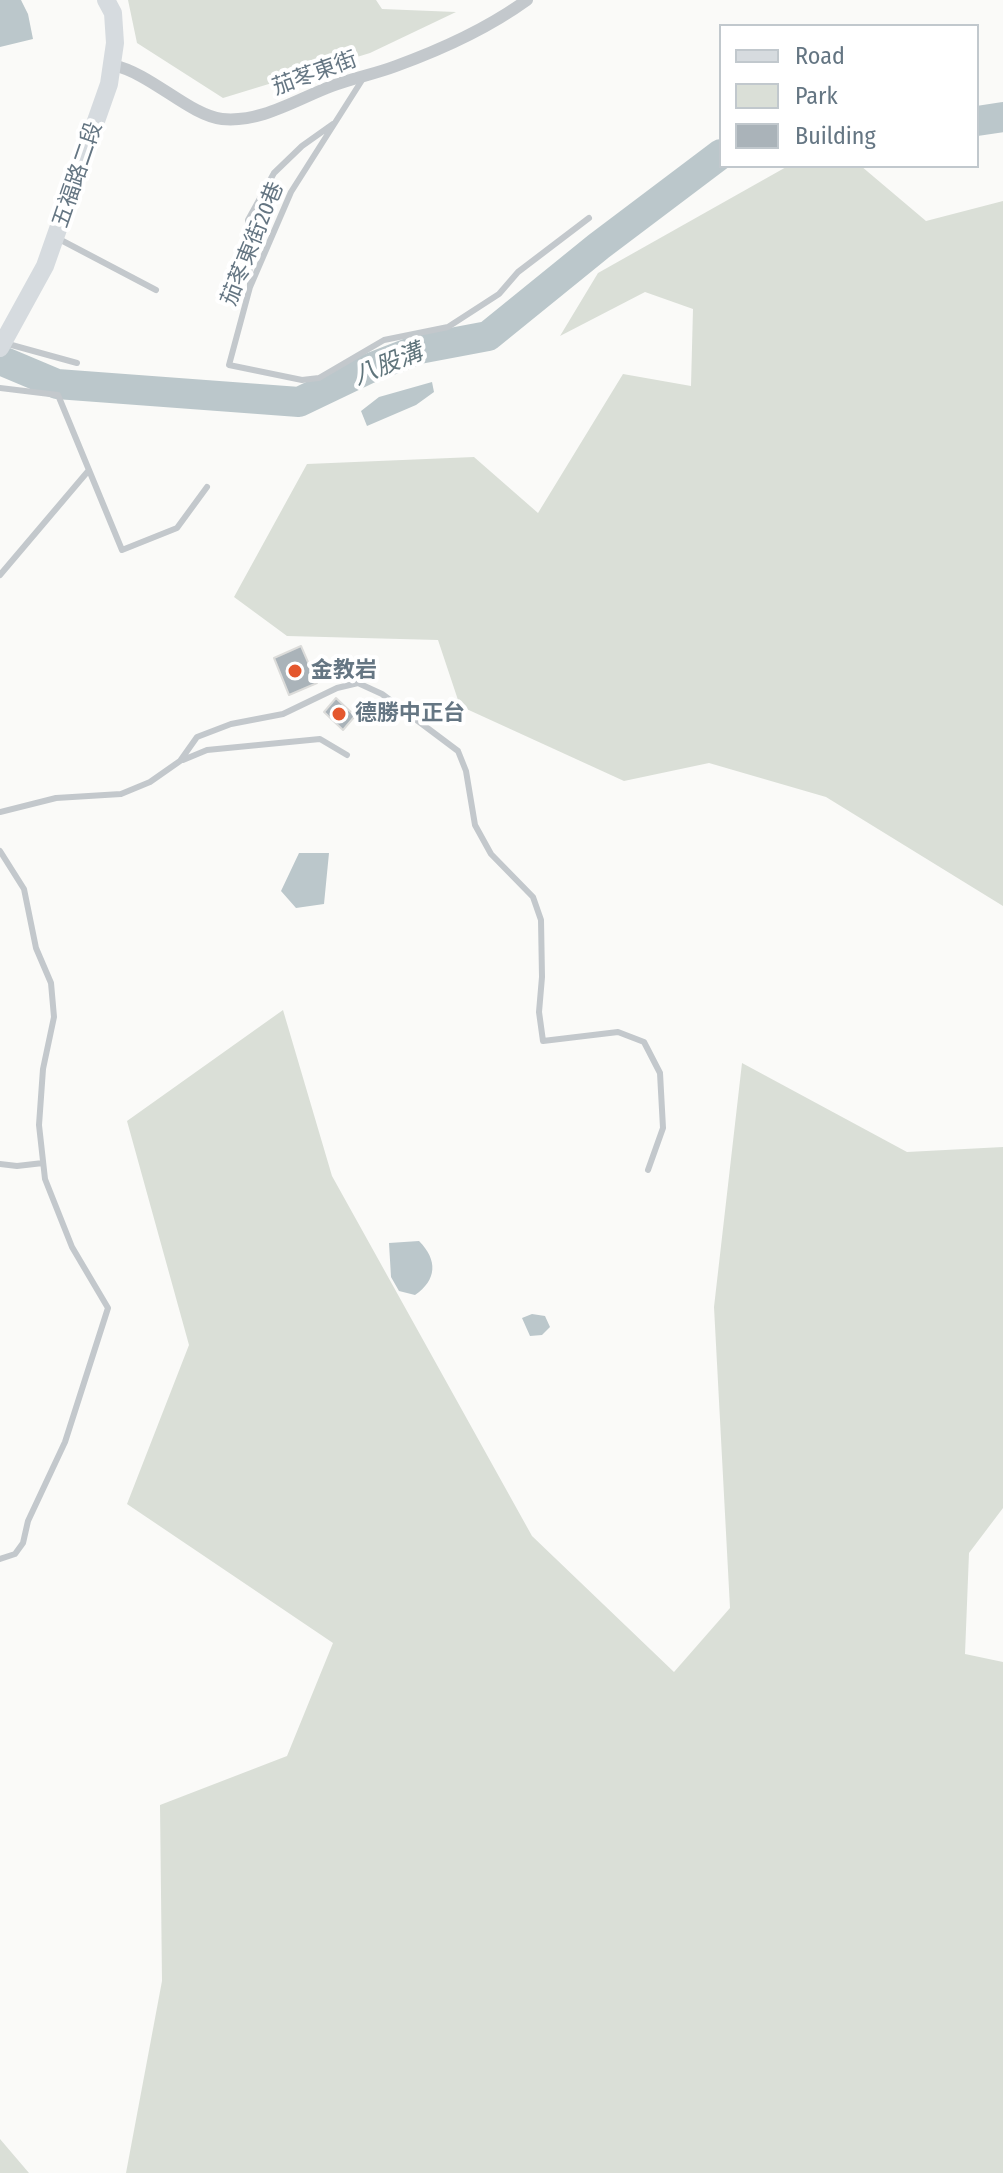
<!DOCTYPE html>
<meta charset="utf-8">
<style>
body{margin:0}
#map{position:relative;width:1003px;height:2173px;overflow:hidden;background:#fafaf8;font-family:"Fira Sans Condensed",sans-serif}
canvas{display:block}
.legend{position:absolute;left:719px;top:24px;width:260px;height:144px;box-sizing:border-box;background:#fff;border:2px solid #c1c8cd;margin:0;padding:10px 14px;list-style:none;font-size:24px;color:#657683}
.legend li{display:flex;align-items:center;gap:16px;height:40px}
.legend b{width:40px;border:2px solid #c1c8cd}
</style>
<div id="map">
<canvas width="1003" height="2173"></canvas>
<ul class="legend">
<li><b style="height:10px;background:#d6dbdf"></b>Road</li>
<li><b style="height:22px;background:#dadfd7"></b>Park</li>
<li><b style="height:22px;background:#aab3b9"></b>Building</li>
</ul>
</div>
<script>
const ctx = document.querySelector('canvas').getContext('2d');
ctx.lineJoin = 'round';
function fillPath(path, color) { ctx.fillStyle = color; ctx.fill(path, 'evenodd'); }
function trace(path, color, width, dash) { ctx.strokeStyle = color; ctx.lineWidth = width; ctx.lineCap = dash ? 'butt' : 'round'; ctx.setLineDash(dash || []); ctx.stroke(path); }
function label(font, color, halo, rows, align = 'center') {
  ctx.font = font + ' "Fira Sans Condensed","Noto Sans TC",sans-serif'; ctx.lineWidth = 8; ctx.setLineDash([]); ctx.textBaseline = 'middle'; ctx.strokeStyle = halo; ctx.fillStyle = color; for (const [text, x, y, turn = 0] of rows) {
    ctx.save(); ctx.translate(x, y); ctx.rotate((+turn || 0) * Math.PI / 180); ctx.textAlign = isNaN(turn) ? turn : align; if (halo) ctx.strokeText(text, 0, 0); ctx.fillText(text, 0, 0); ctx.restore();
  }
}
fillPath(new Path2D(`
 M 128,0 L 376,0 L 382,9 L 456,12 L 370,53 L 223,98 L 137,43 Z
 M 788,166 L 861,166 L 926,221 L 1003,201 L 1003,906 L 826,797 L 709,763 L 624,781 L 460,706 L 438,640 L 287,636 L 234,597 L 307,464 L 474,457 L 538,513 L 623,374 L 691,386 L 693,309 L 645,292 L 560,336 L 598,273 Z
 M 283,1010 L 332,1176 L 532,1536 L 674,1672 L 730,1608 L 714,1307 L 742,1063 L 907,1152 L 1003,1147 L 1003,1508 L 969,1553 L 965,1654 L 1003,1662 L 1003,2173 L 126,2173 L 162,1981 L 160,1805 L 287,1756 L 333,1643 L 127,1504 L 189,1345 L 127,1121 Z
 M 0,2139 L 29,2173 L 0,2173 Z`), '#dadfd7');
fillPath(new Path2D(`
 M 0,0 L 21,0 L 28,14 L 33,39 L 0,47 Z
 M 432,382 L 434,392 L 416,405 L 367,426 L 361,411 L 379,397 Z
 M 299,853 L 329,853 L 324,904 L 296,908 L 281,891 Z
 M 419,1241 C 438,1260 437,1280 415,1295 L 399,1291 L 391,1277 L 389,1243 Z
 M 532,1314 L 545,1316 L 550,1327 L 542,1335 L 530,1336 L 522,1318 Z`), '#bbc7cb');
trace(new Path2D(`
 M 977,121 L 1003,117
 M 0,360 L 57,384 L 299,402 L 370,368 L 419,349 L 488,336 L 599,246 L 721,154`), '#bbc7cb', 30);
const building = new Path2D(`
 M 301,646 L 317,683 L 289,695 L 274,658 Z
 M 336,698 L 355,716 L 343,730 L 324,712 Z`);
fillPath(building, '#aab3b9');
trace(building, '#dcdcda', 2);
trace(new Path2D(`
 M 364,77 L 291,192 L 250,287 L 229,365 L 302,380 L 319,378 L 384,340 L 448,327 L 499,294 L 518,272 L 589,218
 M 59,239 L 156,290
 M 250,286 L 248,220 L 274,173 L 302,146 L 333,124
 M 8,344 L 77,363
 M 0,388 L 58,395 L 122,550 L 177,528 L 207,487
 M 0,575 L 89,470
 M 183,760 L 207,750 L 320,739 L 347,755
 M 0,812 L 56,798 L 121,794 L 150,782 L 180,761 L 197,737 L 231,724 L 283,714 L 337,688 L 358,683 L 382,694 L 458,751 L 466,771 L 475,825 L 491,854 L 533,897 L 541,920 L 542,977 L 539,1012 L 543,1041 L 618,1032 L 644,1042 L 660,1073 L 663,1128 L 648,1170
 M 0,851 L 24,889 L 36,948 L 51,983 L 54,1017 L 43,1069 L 39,1125 L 45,1179 L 72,1247 L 108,1308 L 65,1442 L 28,1521 L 23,1543 L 15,1554 L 0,1559
 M 0,1164 L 17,1166 L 43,1163`), '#c3c8cc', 6);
trace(new Path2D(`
 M 113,65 C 152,74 189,115 222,119 C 261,123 297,99 332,86 C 353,78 375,74 396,66 C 443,49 487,29 527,0`), '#c3c8cc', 12);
trace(new Path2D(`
 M 0,348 L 45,266 L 109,84 L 115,43 L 113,13 L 106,0`), '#d6dbdf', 18);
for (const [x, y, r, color] of [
 [295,671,8,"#e4572e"],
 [339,714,8,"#e4572e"]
]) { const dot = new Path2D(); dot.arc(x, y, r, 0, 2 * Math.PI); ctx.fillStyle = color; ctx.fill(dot); trace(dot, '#fff', 3); }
label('22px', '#657683', '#fff', [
 ["茄苳東街",315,74,-20],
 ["五福路二段",78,175,-71],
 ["茄苳東街20巷",253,244,-68]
]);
label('bold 22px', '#657683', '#fff', [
 ["金教岩",311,671],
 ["德勝中正台",355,714]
], 'left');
label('italic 24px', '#60757c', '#fff', [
 ["八股溝",388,365,-22]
]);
</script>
